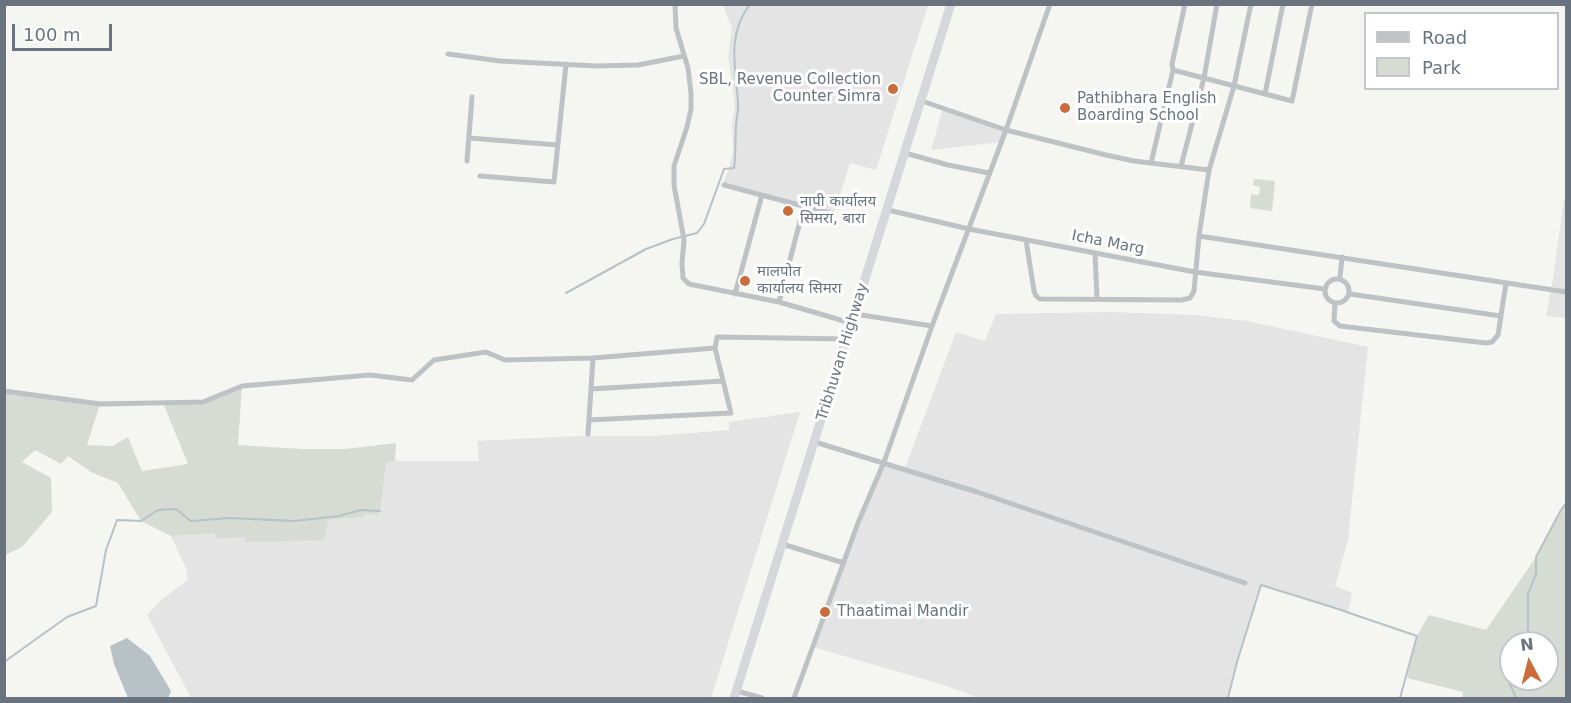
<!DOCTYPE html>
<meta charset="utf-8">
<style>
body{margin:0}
#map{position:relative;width:1571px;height:703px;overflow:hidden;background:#f5f5f2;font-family:"DejaVu Sans",sans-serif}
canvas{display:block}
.frame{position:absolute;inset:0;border:6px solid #68737f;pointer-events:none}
.legend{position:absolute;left:1364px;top:12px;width:195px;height:78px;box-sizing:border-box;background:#fff;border:2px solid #c3c7cc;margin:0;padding:8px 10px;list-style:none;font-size:18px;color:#68737f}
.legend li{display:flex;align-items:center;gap:12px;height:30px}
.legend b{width:30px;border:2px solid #c3c7cc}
.north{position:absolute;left:1499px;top:631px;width:60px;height:60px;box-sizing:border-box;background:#fff;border:2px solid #c3c7cc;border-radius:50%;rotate:353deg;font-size:16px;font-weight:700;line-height:24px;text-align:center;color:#68737f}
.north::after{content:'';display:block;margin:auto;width:21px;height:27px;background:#cb6c3c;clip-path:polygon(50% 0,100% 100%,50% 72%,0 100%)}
.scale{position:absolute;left:12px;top:24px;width:100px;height:27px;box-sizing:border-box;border:3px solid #68737f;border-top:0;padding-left:8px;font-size:18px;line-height:21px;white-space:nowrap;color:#68737f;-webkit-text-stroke:4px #fff;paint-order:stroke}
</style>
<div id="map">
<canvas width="1571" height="703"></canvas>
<div class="frame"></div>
<ul class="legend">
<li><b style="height:8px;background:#bfc2c5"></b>Road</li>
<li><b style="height:16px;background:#d6dbd4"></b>Park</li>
</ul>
<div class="north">N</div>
<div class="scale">100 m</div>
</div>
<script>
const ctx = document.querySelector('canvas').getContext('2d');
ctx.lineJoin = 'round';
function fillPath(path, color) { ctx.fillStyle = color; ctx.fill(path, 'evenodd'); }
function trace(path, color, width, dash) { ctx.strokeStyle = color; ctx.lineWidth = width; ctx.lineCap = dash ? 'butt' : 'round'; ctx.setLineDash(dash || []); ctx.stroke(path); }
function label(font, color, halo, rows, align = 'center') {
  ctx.font = font + ' "DejaVu Sans","Noto Sans Devanagari",sans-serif'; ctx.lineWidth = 6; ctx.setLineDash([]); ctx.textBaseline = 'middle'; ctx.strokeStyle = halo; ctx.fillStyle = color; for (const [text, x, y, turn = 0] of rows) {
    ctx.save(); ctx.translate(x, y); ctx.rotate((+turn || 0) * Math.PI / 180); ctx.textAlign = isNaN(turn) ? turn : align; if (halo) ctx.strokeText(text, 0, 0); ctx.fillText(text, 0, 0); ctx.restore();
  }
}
fillPath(new Path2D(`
 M 724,5 L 928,5 L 876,170 L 850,163 L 835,212 L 804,206 L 723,183 L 729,169 L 733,150 L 732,126 L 735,106 L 728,56 L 732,28 L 725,11 Z
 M 943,108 L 1006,130 L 1001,142 L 931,150 Z
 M 1564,199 L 1566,199 L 1566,318 L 1546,316 L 1553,278 Z
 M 1111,312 L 1195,315 L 1247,321 L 1368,347 L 1348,540 L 1335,586 L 1352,593 L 1348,613 L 1261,585 L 1237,662 L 1228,698 L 979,698 L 944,685 L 813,647 L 884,462 L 905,468 L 956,332 L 985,341 L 996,314 Z
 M 800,412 L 711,698 L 191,698 L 147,615 L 161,600 L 188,580 L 186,568 L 171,536 L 215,532 L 217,539 L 245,537 L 246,542 L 328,520 L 363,517 L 364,514 L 376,515 L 386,461 L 479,461 L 477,441 L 577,436 L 652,436 L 729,430 L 729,422 Z`), '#e3e4e3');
fillPath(new Path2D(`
 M 1254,179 L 1275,181 L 1272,211 L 1250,208 L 1251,194 L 1259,195 L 1260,187 L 1253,185 Z
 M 242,386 L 238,445 L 303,449 L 345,449 L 396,443 L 395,461 L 386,462 L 380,511 L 377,515 L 364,514 L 364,517 L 328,520 L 324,540 L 246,542 L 245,537 L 217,539 L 215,533 L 171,536 L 141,521 L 118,483 L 91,472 L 68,456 L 61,464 L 35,450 L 22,462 L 51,478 L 52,512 L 22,547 L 5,555 L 5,391 L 100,404 L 87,445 L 113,446 L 128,437 L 142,471 L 188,464 L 163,403 L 203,402 Z
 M 1566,503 L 1566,698 L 1462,698 L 1463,692 L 1407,678 L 1417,636 L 1429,615 L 1486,630 L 1536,557 L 1561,510 ZM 1511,643 L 1547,643 L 1547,679 L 1511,679 Z`), '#d6dbd4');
fillPath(new Path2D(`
 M 127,638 L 150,656 L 171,691 L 168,698 L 128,698 L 114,664 L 110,646 Z`), '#b8c1c5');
trace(new Path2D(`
 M 566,293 L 646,249 L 673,239 L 697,233 L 704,224 L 724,169 L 734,168 C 736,153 735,141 736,126 C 736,118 739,111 738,103 C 736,67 726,36 750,4
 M 1523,643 L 1528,637 L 1528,594 L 1536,574 L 1536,557 L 1561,510 L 1566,503
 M 1511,649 L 1509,650 L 1504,670 L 1516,698
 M 4,662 L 67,617 L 96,606 L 106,550 L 117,520 L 141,521 L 158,510 L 176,509 L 191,521 L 230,518 L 294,521 L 339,516 L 360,510 L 380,511
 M 1228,698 L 1237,662 L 1261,585 L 1332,607 L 1417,636 L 1400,698`), '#b8c1c5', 2);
trace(new Path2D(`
 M 675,4 L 676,28 L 688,68 L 691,93 L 691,109 L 687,127 L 674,166 L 674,185 L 684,240 L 682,263 L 683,278 L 689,284 L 779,302 L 851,323
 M 448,54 L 500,61 L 596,66 L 638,65 L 684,56
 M 1173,70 L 1172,64 L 1185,4
 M 1265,94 L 1283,4
 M 922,101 L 1006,130 L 1106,155 L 1134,161 L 1209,170
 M 469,138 L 558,145
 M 905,153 L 948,165 L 989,173
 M 467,161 L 472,97
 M 1151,163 L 1173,70 L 1292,101 L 1312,4
 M 1181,166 L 1204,78 L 1217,4
 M 480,176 L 554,182 L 566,64
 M 724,185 L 829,213
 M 888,210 L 969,229 L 1195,272 L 1325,289
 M 1199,236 L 1566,292
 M 1026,240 L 1034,291 L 1036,296 L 1040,299 L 1182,300 L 1190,298 L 1194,291 L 1199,236 L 1209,170 L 1234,86 L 1251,4
 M 1095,253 L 1097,299
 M 1340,278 L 1342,257
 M1325 291a12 12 0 1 1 24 0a12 12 0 1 1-24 0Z
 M 735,294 L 762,195
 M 1350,294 L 1501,316
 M 779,302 L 804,206
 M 1335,303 L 1334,321 L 1340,326 L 1486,343 L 1492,342 L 1498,335 L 1506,283
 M 855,314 L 932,326
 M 591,389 L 722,381
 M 4,391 L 100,404 L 203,402 L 242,386 L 370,375 L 412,380 L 434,360 L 486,352 L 505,360 L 593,358 L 715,348 L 717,337 L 847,339
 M 589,420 L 731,413 L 715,348
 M 588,434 L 593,358
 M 815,442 L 977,492 L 1245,583
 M 782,544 L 844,563
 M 737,691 L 762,698
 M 794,698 L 858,523 L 884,462 L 932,326 L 1006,130 L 1050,4`), '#bfc2c5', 5);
trace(new Path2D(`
 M 734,698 L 951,4`), '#d5d7db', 9);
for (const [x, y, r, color] of [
 [893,89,6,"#cb6c3c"],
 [1065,108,6,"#cb6c3c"],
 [788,211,6,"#cb6c3c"],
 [745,281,6,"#cb6c3c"],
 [825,612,6,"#cb6c3c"]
]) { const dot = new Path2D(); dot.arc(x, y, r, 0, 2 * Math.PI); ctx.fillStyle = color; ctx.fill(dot); trace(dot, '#fff', 2); }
label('15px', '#68737f', '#fff', [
 ["SBL, Revenue Collection",881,80,"right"],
 ["Counter Simra",881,97,"right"],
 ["Pathibhara English",1077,99],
 ["Boarding School",1077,116],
 ["नापी कार्यालय",800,202],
 ["सिमरा, बारा",800,219],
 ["मालपोत",757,272],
 ["कार्यालय सिमरा",757,289],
 ["Thaatimai Mandir",837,612]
], 'left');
label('15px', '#68737f', '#fff', [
 ["Icha Marg",1108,243,11],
 ["Tribhuvan Highway",843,352,-73]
]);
</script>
